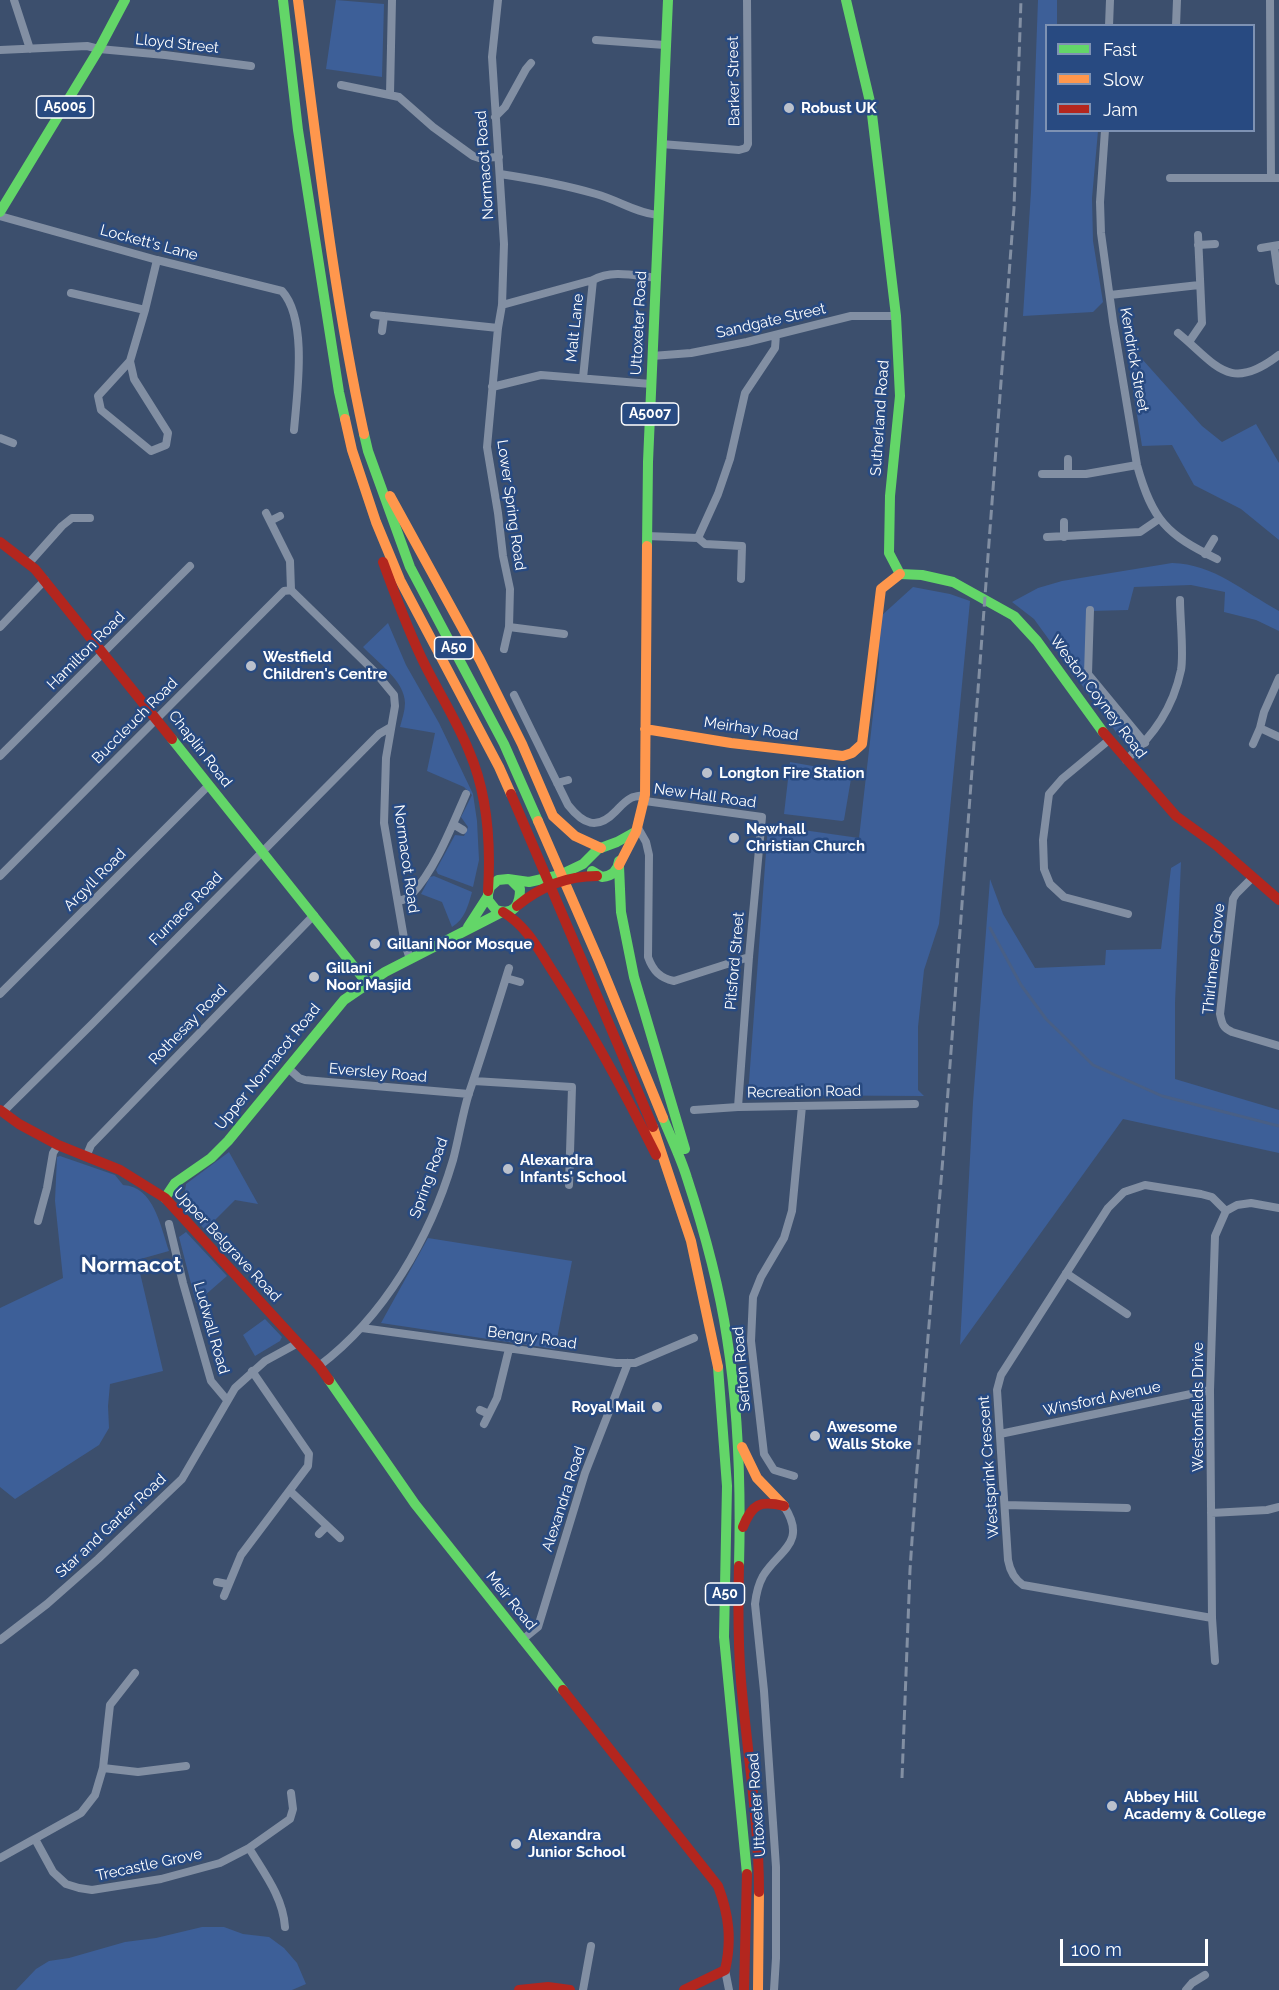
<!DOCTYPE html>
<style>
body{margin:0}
#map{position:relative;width:1279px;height:1990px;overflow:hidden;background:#3c4f6d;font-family:Raleway,sans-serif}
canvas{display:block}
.legend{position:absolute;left:1045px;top:24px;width:210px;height:108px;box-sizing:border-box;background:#284a81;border:2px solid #7e92b3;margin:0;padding:8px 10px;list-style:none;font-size:18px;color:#fff}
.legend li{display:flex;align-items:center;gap:12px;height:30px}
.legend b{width:30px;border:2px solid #7e92b3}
.scale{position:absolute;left:1060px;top:1939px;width:148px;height:27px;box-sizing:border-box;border:3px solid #fff;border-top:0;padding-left:8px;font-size:18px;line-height:21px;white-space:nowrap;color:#fff;-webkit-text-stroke:4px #284a81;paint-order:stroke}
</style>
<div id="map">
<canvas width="1279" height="1990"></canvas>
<ul class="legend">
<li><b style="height:8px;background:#63d668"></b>Fast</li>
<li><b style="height:8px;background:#ff974d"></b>Slow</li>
<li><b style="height:8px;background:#b3261e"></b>Jam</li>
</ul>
<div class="scale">100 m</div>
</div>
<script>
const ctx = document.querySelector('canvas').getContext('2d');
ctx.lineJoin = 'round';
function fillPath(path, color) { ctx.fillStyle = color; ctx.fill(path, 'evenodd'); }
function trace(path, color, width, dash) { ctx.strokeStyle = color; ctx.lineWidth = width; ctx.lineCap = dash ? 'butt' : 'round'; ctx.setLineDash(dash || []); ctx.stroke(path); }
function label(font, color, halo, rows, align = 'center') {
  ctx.font = font + ' Raleway,sans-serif'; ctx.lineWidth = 5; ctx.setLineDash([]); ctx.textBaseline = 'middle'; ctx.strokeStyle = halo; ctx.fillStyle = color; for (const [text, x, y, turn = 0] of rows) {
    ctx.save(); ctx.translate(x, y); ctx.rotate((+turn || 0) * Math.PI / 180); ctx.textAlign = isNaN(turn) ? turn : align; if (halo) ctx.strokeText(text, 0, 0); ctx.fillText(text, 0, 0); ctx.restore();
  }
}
fillPath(new Path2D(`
 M 336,0 L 384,4 L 382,77 L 326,69 Z
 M 1038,0 L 1057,0 L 1057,25 L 1046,26 L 1046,130 L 1098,131 L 1092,198 L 1093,241 L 1103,302 L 1093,312 L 1023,316 L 1031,191 Z
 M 1125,340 L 1202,426 L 1222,442 L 1256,424 L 1279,463 L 1279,540 L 1241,509 L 1194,485 L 1172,445 L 1142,446 Z
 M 1172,563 C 1214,564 1244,592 1279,611 L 1279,631 L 1256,620 L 1224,612 L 1225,592 L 1191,585 L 1134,587 L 1128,610 L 1090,611 L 1088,674 L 1133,729 L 1131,746 L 1121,739 L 1034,619 L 1012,602 L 1038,588 L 1062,581 Z
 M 913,587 L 950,594 L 970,601 L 939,924 L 924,970 L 918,1027 L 918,1090 L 924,1096 L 748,1095 L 768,825 L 859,838 L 879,662 L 878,641 L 881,616 Z
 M 388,623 L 406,665 L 439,723 L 473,794 L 477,821 L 479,860 L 473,887 L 438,874 L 436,870 L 455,835 L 464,836 L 468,827 L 461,817 L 472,795 L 464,787 L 427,771 L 435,733 L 400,727 C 402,719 405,711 405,703 C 405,681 377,662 363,647 Z
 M 790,762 L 852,773 L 844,820 L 842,821 L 784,814 Z
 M 1181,862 L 1175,1003 L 1175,1079 L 1279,1110 L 1279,1153 L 1123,1119 L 960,1345 L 973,1102 L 990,879 L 1003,914 L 1035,968 L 1105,965 L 1106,950 L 1161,949 L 1171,868 Z
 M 434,876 L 472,892 C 468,906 465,919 452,927 L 442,902 L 421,894 L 430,877 Z
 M 229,1152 L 258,1204 L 235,1200 L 205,1230 L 183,1205 L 186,1184 Z
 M 60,1156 L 115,1175 L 123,1185 C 154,1186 161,1228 169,1251 L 137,1260 L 163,1371 L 110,1384 L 108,1406 L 109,1428 L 99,1445 L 15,1499 L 0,1487 L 0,1308 L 63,1278 L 55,1201 L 57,1157 Z
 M 186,1232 L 227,1276 L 196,1303 L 179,1237 Z
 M 428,1238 L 572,1261 L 555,1349 L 381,1323 Z
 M 265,1319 L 282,1337 L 280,1341 L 255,1356 L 243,1335 Z
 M 202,1927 L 224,1927 L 243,1934 L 269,1937 L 284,1948 L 297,1963 L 306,1984 L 292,1990 L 16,1990 L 36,1969 L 49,1961 L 69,1958 L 125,1942 L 156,1938 Z`), '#3d5f98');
trace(new Path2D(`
 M 990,928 L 1021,985 L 1046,1019 L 1093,1065 L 1162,1096 L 1279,1126`), '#485f86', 3);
trace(new Path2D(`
 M 14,0 L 30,49
 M 498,0 L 492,57 L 504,244 L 502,305 L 498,328 L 487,447 L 498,513 L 503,556 L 510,589 L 509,627 L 504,649
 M 1270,0 L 1271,178
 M 1109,26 L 1110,0
 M 1176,26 L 1177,0
 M 596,40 L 665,45
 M 0,50 L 87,46 L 99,49 L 165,55 L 251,66
 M 341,85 L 399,97 L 433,127 L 473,156 L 479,158 L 499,157
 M 390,94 L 392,0
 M 495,117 L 505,107 L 526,69 L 531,63
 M 1105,130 L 1100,202 L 1101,233 L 1113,321 L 1137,465 C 1152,520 1167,535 1217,559
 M 661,144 L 739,150 L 746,148 L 748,144 L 747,0
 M 500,174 C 533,179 565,185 596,194 C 618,200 636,213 658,215
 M 1170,178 L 1279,178
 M 0,216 L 157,260 L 282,291 C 308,320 297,393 294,430
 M 1198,245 L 1215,244
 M 1274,246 L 1279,281
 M 1261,248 L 1279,245
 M 71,293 L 145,310
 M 1110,295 L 1199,285
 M 502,305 L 593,280 C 612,269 636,276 657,278
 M 374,315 L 498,328
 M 382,331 L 384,316
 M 1178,333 C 1216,364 1229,394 1279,355
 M 1189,342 L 1202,323 L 1198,235
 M 652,356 L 691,353 L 747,342 L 851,316 L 896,316
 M 130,361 L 98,396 L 101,410 L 151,451 L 166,445 L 168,433 L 134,379 L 130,361 L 145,310 L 157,260
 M 583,378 L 593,280
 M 492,387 L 541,375 L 651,384
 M 0,438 L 13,443
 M 1068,459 L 1068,474
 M 1042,474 L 1086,474 L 1137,465
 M 266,513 L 290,561 L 291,590
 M 270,521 L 280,516
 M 1064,522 L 1064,537
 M 647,536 L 698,538 L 705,544 L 742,546 L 741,579
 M 1047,537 L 1140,532 L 1159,519
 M 698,538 L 718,494 L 730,459 L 745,393 L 775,348 L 776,335
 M 1205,554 L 1214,539
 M 29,563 L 62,526 L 72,518 L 90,518
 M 291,590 L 375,672 L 394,695 L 395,706 L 386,758 L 384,823 L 405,944 L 410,959
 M 1090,610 L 1088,674 L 1145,743
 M 0,627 L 45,580
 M 509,627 L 564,634
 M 1279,678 L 1264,712 L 1260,728 L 1279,737
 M 514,695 L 568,805 C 583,824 597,831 616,811 C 620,807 625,801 631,798 C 635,796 640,796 645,795
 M 1109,740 L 1062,779 L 1049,794 L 1043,840 L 1044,869 L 1050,884 L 1064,897 L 1128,914
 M 1253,744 L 1260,728
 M 0,756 L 190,566
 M 1126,760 C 1154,735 1173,708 1181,670 C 1184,654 1180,618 1180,600
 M 557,783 L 568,780
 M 645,801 L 762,817 L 749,957 L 738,1107
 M 453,824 L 463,830
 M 638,828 L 646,842 L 649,855 L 648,957 C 653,971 660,978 674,981 L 749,957
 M 0,876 L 284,591 L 291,590
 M 1252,878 L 1236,894 L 1233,899 L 1220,1014 C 1222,1024 1223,1028 1232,1032 L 1279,1046
 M 398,901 C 403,900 408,899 411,895 C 435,870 452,826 466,794
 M 506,978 L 520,982
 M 0,994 L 209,785
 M 288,1068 L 299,1078 L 305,1080 L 469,1094
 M 474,1081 L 572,1087 L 569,1185
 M 694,1110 L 738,1107 L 915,1104
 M 3,1112 L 92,1024 L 379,734 L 391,727
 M 86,1157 L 91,1145 L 314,915
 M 38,1221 L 47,1188 L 53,1153 L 58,1145
 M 169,1224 L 183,1283 L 211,1381 L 227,1400
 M 1066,1273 L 1127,1314
 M 362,1328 L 616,1363 L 635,1363 L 694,1338
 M 319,1366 C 384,1317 430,1238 453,1160 C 459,1138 462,1115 469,1093 C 483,1052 496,1010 509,968
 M 480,1410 L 489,1414
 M 484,1424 L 497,1398 L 509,1349
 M 1000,1434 L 1210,1390
 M 794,1476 L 774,1470 L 764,1454 L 751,1341 L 753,1297 L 761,1277 L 784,1238 L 792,1211 L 802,1106
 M 290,1491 L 340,1538
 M 1005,1505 L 1127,1508
 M 1211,1513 L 1267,1510 L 1279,1507
 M 319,1534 L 327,1526
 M 217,1582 L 227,1584
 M 224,1596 L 241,1555 L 308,1466 L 309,1454 L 252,1371
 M 1212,1618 L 1023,1585 C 1014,1579 1010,1571 1008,1560 L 997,1390 L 1001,1375 L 1108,1208 L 1124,1192 L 1145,1185 L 1201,1194 L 1212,1197 L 1226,1211
 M 0,1640 L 47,1604 L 98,1559 L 182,1479 L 235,1388 L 265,1361 L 298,1343
 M 522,1640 L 538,1627 L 585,1473 L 628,1363
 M 1215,1661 L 1212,1618 L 1210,1390 L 1215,1236 L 1226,1211 L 1237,1205 L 1251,1203 L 1279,1208
 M 103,1768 L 138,1772 L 186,1766
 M 35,1839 L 53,1872 L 66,1884 L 79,1888 L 92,1890 L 161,1879 L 220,1863 L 249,1848 L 290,1819 L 293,1809 L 291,1793
 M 249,1848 C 264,1873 283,1897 285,1927
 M 0,1858 L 81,1813 L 95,1795 L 103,1768 L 110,1705 L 135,1673
 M 725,1970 L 729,1990
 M 583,1990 L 591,1946
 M 774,1990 L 776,1958 L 776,1867 L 764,1691 L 755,1604 C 756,1595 758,1585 763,1576 C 779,1550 808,1543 784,1506
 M 1186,1990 L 1192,1983 L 1205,1975`), '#828fa3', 8);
trace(new Path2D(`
 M 283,0 L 298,130 L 339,392 L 345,419
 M 846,0 L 871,106 L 896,316 L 900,396 L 890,496 L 889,553 L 900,574
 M 0,212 L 99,49 L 125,0
 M 364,434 L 368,451 L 410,567 L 504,744 L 538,821
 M 647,546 L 648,462 L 668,0
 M 900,574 L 922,575 L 953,582 L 1014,616 L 1037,641 L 1103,732
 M 172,739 L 367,983
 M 619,866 L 621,912 L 634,977 L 685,1149
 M 592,871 L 602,877 C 612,876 618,871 619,861
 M 511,880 L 520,889 C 520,905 514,916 496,910 L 488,900 L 488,894 L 490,887 L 498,880 L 508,879 L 529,882 L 560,875 L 583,864 L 598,849 L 617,842 L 635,832
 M 468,927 L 488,896
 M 663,1118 C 671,1138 681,1158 687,1178 C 704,1230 719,1284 727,1338 C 739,1413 741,1490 739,1566
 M 165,1198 L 175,1183 L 211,1158 L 228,1141 L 344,1000 L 385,972 L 502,912
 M 718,1367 L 727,1486 L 724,1637 L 747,1874
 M 329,1380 L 415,1504 L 563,1690`), '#63d668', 10);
trace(new Path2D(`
 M 298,0 C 317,145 333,292 364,434
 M 345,419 L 352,450 L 376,522 L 400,580 L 499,767 L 511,794
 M 390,496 L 480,660 L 522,744 L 553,816 L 575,836 L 601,848
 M 645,729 L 731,743 L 843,756 L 852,753 L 862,744 L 881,589 L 900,574
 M 538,821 L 599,961 L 663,1118
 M 619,865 L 636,832 L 645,795 L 647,546
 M 653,1127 L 691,1241 L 718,1367
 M 742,1447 L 757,1478 L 784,1506
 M 758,1990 L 759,1892`), '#ff974d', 10);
trace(new Path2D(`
 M 0,542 L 35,569 L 172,739
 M 383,562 C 396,597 408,631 425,665 C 439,693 457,721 469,751 C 488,795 491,844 488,891
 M 1103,732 L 1176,816 L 1216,845 L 1279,900
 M 511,794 L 653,1127
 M 517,906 C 541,886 566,876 597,876
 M 503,912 C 527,926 540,952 555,975 C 593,1033 625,1093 656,1155
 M 0,1110 L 19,1124 L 58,1145 L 120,1170 L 165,1198 L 319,1366 L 329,1380
 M 743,1527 C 752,1504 760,1500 784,1506
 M 739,1566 C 738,1605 738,1643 741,1681 C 747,1751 759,1822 759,1892
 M 563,1690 L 718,1886 C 729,1915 732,1940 725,1970 L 684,1990
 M 519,1990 L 548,1987 L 570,1990
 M 744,1990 L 747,1874`), '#b3261e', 10);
trace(new Path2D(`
 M 902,1778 L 910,1570 L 916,1481 L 944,1145 L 1014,208 L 1021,0`), '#828fa3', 3, [10, 4.5]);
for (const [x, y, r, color] of [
 [789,108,6,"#bbc1cc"],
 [251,666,6,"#bbc1cc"],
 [707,773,6,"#bbc1cc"],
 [734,838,6,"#bbc1cc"],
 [375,944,6,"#bbc1cc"],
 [314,977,6,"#bbc1cc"],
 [508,1169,6,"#bbc1cc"],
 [657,1407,6,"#bbc1cc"],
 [815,1436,6,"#bbc1cc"],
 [1112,1806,6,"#bbc1cc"],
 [516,1844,6,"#bbc1cc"]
]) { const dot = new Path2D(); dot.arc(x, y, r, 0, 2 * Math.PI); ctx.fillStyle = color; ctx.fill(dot); trace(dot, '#284a81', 2); }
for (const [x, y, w] of [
 [65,107,57],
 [650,414,57],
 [454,648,39],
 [725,1594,39]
]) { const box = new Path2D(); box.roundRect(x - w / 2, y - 11, w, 22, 4.5); ctx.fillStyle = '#284a81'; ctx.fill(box); trace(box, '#fff', 1.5); }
label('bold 14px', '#fff', null, [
 ["A5005",65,107],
 ["A5007",650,414],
 ["A50",454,648],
 ["A50",725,1594]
]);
label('15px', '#fff', '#284a81', [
 ["Lloyd Street",177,44,6],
 ["Barker Street",734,81,-91],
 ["Normacot Road",485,165,-94],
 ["Lockett's Lane",149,243,15],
 ["Sandgate Street",771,321,-13],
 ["Uttoxeter Road",639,323,-87],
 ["Malt Lane",575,328,-84],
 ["Kendrick Street",1134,360,80],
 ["Sutherland Road",880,418,-86],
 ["Lower Spring Road",511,505,82],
 ["Hamilton Road",86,651,-45],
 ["Weston Coyney Road",1098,697,53],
 ["Buccleuch Road",135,721,-45],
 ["Meirhay Road",751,729,8],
 ["Chaplin Road",200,749,52],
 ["New Hall Road",705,796,8],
 ["Normacot Road",406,859,82],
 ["Argyll Road",95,880,-45],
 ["Furnace Road",186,909,-45],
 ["Thirlmere Grove",1214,959,-84],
 ["Pitsford Street",735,961,-85],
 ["Rothesay Road",188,1025,-46],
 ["Upper Normacot Road",268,1067,-51],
 ["Eversley Road",378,1073,5],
 ["Recreation Road",804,1092,-1],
 ["Spring Road",429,1178,-70],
 ["Upper Belgrave Road",227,1245,47],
 ["Ludwall Road",211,1328,74],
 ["Bengry Road",532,1338,8],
 ["Sefton Road",742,1369,-95],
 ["Winsford Avenue",1102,1399,-12],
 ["Westonfields Drive",1198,1407,-90],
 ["Westsprink Crescent",989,1467,-94],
 ["Alexandra Road",564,1499,-72],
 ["Star and Garter Road",111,1526,-43],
 ["Meir Road",511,1601,51],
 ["Uttoxeter Road",757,1805,-94],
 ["Trecastle Grove",149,1865,-12]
]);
label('bold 15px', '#fff', '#284a81', [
 ["Robust UK",801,108],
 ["Westfield",263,657],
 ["Children's Centre",263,674],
 ["Longton Fire Station",719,773],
 ["Newhall",746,829],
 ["Christian Church",746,846],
 ["Gillani Noor Mosque",387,944],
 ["Gillani",326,968],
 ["Noor Masjid",326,985],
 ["Alexandra",520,1160],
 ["Infants' School",520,1177],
 ["Royal Mail",645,1407,"right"],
 ["Awesome",827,1427],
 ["Walls Stoke",827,1444],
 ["Abbey Hill",1124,1797],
 ["Academy & College",1124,1814],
 ["Alexandra",528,1835],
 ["Junior School",528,1852]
], 'left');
label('bold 21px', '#fff', '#284a81', [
 ["Normacot",131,1266]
]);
</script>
